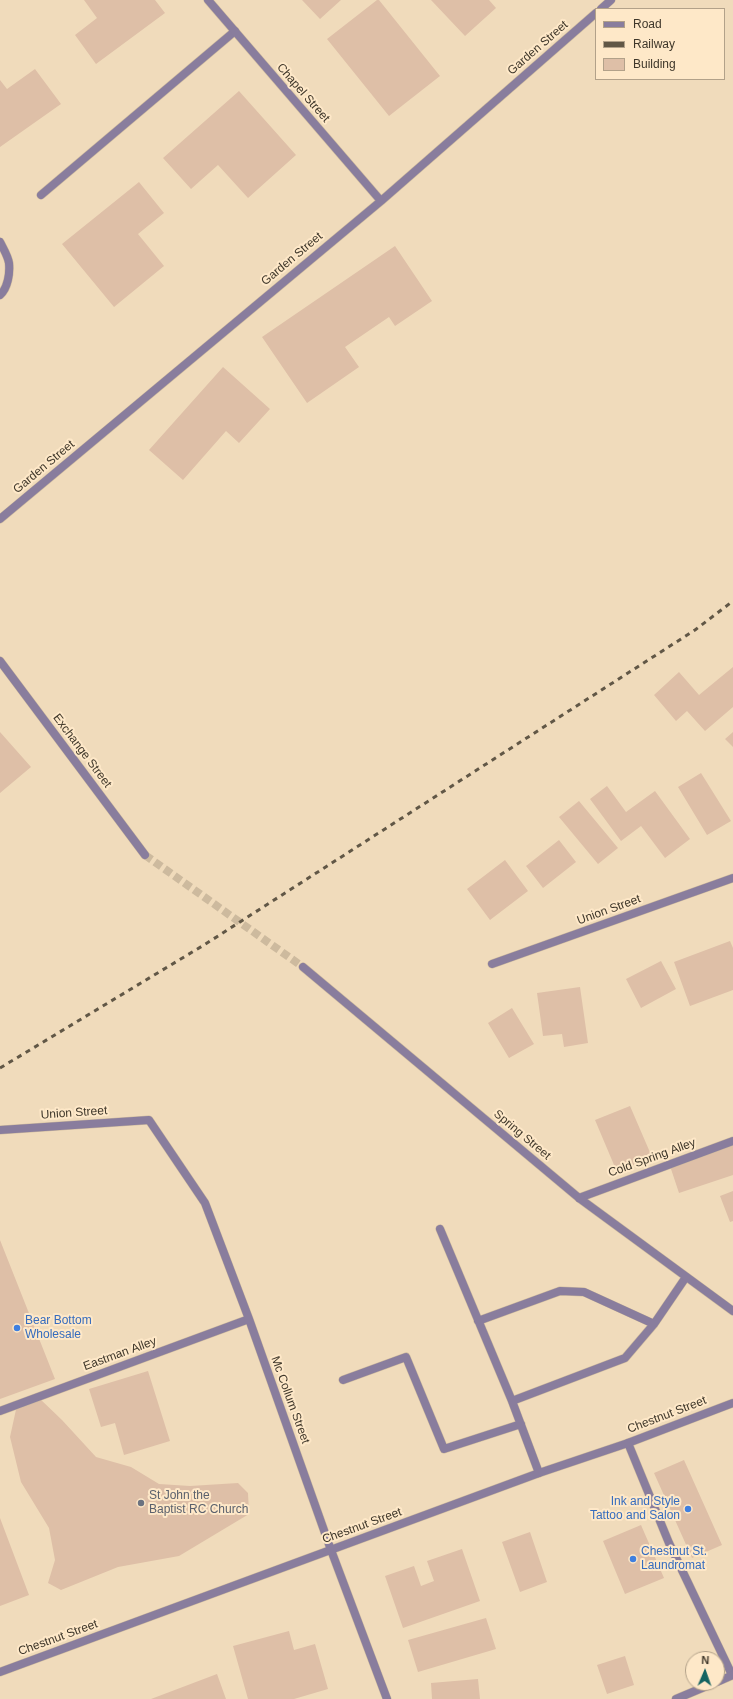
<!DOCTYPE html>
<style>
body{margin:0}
#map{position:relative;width:733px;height:1699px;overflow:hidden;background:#f0dbbb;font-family:Helvetica,sans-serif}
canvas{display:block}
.legend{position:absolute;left:595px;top:8px;width:130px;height:72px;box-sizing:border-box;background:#fee8c8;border:1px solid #b2a189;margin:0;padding:5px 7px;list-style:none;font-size:12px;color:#3f372a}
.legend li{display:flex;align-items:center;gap:8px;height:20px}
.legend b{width:20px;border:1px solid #b2a189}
.north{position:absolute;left:685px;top:1651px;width:40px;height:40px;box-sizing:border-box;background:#fee8c8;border:1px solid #b2a189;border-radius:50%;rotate:2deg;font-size:11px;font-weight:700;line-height:16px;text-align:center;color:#3f372a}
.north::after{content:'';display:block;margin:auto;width:14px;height:18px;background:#156462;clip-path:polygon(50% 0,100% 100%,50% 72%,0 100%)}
</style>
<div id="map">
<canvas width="733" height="1699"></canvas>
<ul class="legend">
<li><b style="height:5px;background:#897d9d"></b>Road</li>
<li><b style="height:5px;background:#615746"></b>Railway</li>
<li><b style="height:11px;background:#debfa7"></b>Building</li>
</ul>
<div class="north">N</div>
</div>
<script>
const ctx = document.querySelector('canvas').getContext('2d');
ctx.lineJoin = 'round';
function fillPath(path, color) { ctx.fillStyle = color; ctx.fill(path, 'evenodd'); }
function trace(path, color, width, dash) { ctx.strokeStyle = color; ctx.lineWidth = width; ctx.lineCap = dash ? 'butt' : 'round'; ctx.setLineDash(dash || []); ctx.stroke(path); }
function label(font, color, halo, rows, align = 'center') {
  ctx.font = font + ' Helvetica,sans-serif'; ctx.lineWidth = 4; ctx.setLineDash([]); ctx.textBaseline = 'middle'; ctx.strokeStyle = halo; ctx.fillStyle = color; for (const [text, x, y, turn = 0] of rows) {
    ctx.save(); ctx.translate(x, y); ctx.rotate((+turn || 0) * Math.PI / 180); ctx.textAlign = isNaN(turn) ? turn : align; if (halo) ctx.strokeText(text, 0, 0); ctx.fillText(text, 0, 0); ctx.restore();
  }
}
fillPath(new Path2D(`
 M 84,0 L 155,0 L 165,13 L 96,64 L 75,35 L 97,18 Z
 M 302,0 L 341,0 L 320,19 Z
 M 377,0 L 379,0 L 440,76 L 389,116 L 327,39 Z
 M 431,0 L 489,0 L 496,8 L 465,36 Z
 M 35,69 L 61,104 L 0,147 L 0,80 L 7,89 Z
 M 239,91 L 296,155 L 248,198 L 218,165 L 191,189 L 163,158 Z
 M 139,182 L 164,213 L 138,234 L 164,266 L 114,307 L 62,244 Z
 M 395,246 L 432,301 L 395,326 L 389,317 L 345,347 L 359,367 L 307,403 L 262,337 Z
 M 223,367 L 270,409 L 239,443 L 226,431 L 183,480 L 149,450 Z
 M 733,667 L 733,707 L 705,731 L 687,711 L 676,721 L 654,695 L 679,672 L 699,695 Z
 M 0,732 L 31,767 L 0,793 Z
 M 733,732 L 733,747 L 725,739 Z
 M 701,773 L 731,821 L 707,835 L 678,787 Z
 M 607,786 L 626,812 L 655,791 L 690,839 L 665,858 L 641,826 L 621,841 L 590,799 Z
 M 579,801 L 618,848 L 598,864 L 559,817 Z
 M 559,840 L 576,862 L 543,888 L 526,866 Z
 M 505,860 L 528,891 L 490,920 L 467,889 Z
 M 730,941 L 733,948 L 733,990 L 690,1006 L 674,962 Z
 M 661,961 L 676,989 L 641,1008 L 626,979 Z
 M 580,987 L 588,1043 L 564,1047 L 562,1034 L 543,1036 L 537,993 Z
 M 512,1008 L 534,1044 L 509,1058 L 488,1023 Z
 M 630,1106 L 652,1157 L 617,1172 L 595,1120 Z
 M 733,1145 L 733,1175 L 679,1193 L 670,1166 Z
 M 733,1191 L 733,1221 L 730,1222 L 720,1196 Z
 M 0,1240 L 55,1379 L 0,1399 Z
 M 148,1371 L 170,1441 L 124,1455 L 115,1423 L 101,1427 L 89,1389 Z
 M 38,1397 L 62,1420 L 96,1457 L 131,1467 L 159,1484 L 190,1486 L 238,1483 L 248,1493 L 249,1514 L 179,1556 L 118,1567 L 61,1590 L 48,1583 L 55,1560 L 49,1528 L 21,1482 L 10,1437 L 17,1405 Z
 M 684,1460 L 722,1545 L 692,1558 L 654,1473 Z
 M 0,1518 L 29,1595 L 0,1606 Z
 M 641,1525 L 664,1578 L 625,1594 L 603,1541 Z
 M 530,1532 L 547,1582 L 520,1592 L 502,1542 Z
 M 462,1549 L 480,1601 L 403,1628 L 385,1576 L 414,1566 L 421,1586 L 434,1581 L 427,1561 Z
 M 486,1618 L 496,1649 L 418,1672 L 408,1640 Z
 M 289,1631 L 294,1650 L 315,1644 L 328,1689 L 294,1699 L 248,1699 L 233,1646 Z
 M 625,1656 L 634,1685 L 607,1694 L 597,1665 Z
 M 217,1674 L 226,1699 L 151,1699 Z
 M 478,1679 L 480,1699 L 432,1699 L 431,1683 Z`), '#debfa7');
trace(new Path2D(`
 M 145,855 L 303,967`), '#cdba9e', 8, [8, 4]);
const service = new Path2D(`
 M 41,195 L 235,31
 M 0,242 C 3,248 8,256 9,263 C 10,273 8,288 0,295
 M 579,1198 L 733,1141
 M 440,1229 L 512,1401
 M 478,1321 L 560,1291 L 584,1292 L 654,1324
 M 343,1380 L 406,1357 L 444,1449 L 521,1424
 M 628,1443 L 669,1543 L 732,1675
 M 539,1473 L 512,1401 L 625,1358 L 654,1324 L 686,1277`);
const minor = new Path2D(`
 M 208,0 L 381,201
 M 601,9 L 611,0
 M 0,519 L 381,201 L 596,13
 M 0,661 L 145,855
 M 492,964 L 733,878
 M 303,967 L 579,1198 L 733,1311
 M 0,1130 L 149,1120 L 205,1203 L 249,1319 L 331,1550 L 387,1699
 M 0,1411 L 249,1319
 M 0,1672 L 539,1473 L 628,1443 L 733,1403
 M 717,1682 L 733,1675
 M 676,1699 L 714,1683`);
trace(service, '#cdba9e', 9);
trace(minor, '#cdba9e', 9);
trace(service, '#897d9d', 8);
trace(minor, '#897d9d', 8);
trace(new Path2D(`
 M 0,1068 L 204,945 L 695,630 L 733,601`), '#615746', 3, [5, 5]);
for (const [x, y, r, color] of [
 [17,1328,4,"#3f7fe0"],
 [141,1503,4,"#6b7280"],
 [688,1509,4,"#3f7fe0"],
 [633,1559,4,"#3f7fe0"]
]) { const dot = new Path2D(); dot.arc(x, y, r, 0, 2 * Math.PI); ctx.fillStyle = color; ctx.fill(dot); trace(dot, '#fee8c8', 1.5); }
label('12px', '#3f372a', '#fee8c8', [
 ["Garden Street",538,48,-41],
 ["Chapel Street",303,93,49],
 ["Garden Street",292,259,-40],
 ["Garden Street",44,467,-40],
 ["Exchange Street",82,751,53],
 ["Union Street",609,910,-20],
 ["Union Street",74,1113,-4],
 ["Spring Street",522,1135,40],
 ["Cold Spring Alley",652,1158,-20],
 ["Eastman Alley",120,1354,-20],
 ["Mc Collum Street",290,1400,70],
 ["Chestnut Street",667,1415,-21],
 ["Chestnut Street",362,1526,-20],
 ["Chestnut Street",58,1638,-20]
]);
label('12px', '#366cbe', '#fee8c8', [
 ["Bear Bottom",25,1321],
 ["Wholesale",25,1335],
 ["Ink and Style",680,1502,"right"],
 ["Tattoo and Salon",680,1516,"right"],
 ["Chestnut St.",641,1552],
 ["Laundromat",641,1566]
], 'left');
label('12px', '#5b616d', '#fee8c8', [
 ["St John the",149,1496],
 ["Baptist RC Church",149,1510]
], 'left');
</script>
